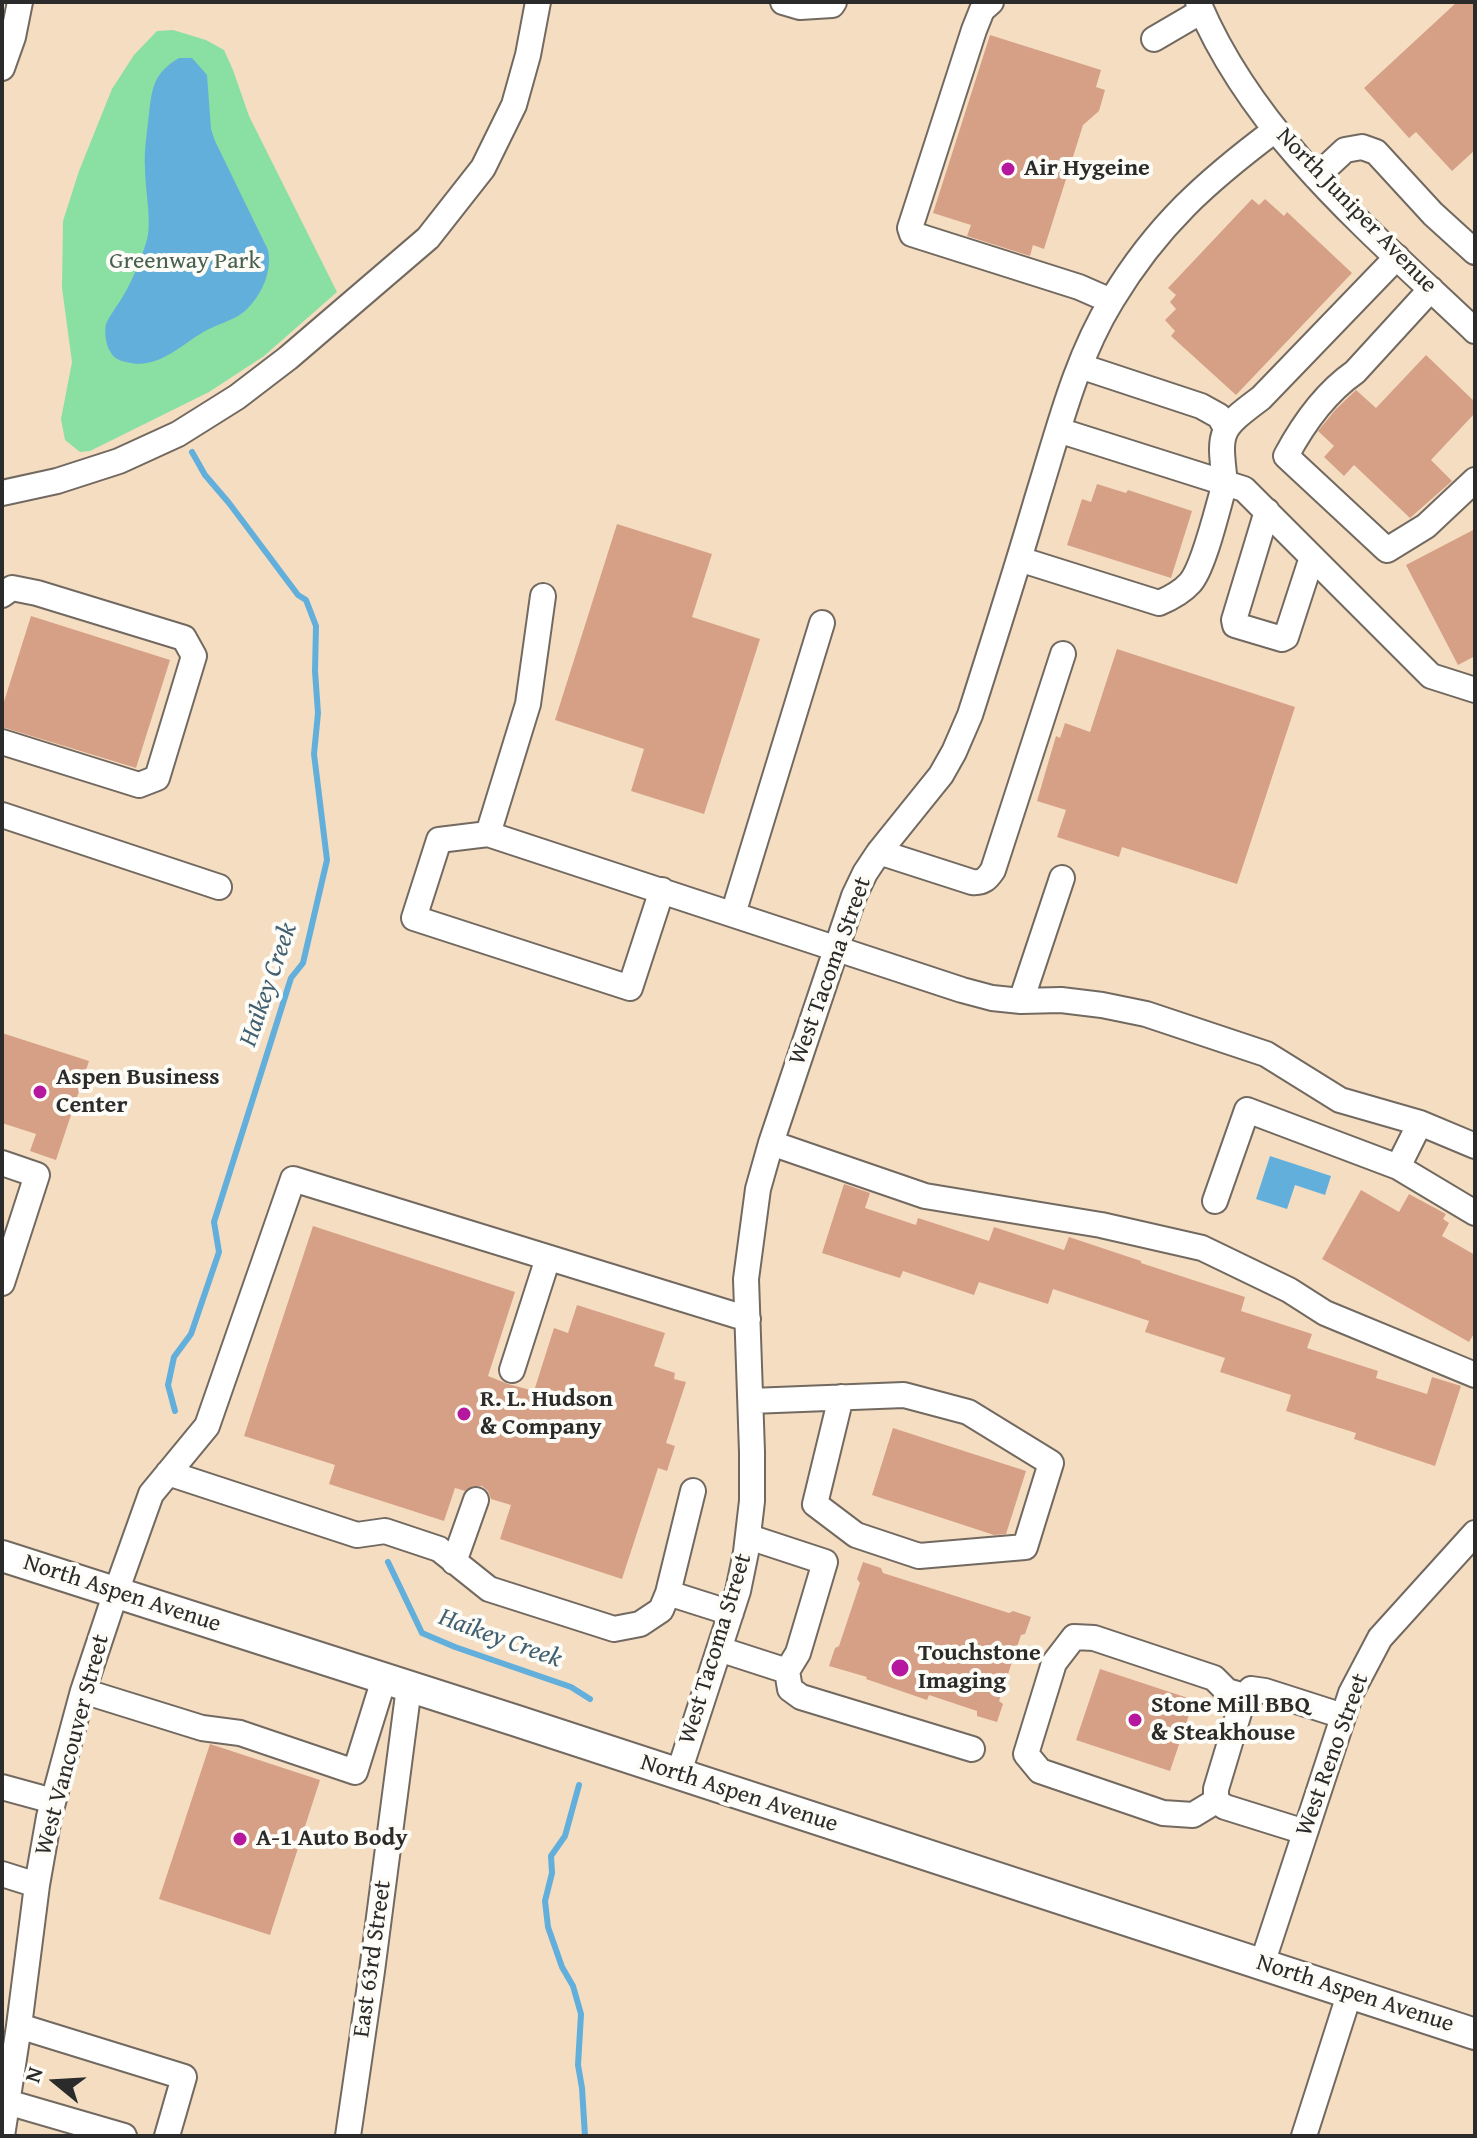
<!DOCTYPE html>
<style>
body{margin:0}
#map{position:relative;width:1477px;height:2138px;overflow:hidden;background:#f5ddc2;font-family:"Gentium Book Plus",serif}
canvas{display:block}
.frame{position:absolute;inset:0;border:4px solid #2b2b2b;pointer-events:none}
.north{position:absolute;left:16px;top:2042px;width:80px;height:80px;-webkit-text-stroke:6px #fdfcf7;paint-order:stroke;rotate:288deg;font-size:22px;font-weight:700;line-height:32px;text-align:center;color:#2b2b2b}
.north::after{content:'';display:block;margin:auto;width:28px;height:36px;background:#2b2b2b;clip-path:polygon(50% 0,100% 100%,50% 72%,0 100%)}
</style>
<div id="map">
<canvas width="1477" height="2138"></canvas>
<div class="frame"></div>
<div class="north">N</div>
</div>
<script>
const ctx = document.querySelector('canvas').getContext('2d');
ctx.lineJoin = 'round';
function fillPath(path, color) { ctx.fillStyle = color; ctx.fill(path, 'evenodd'); }
function trace(path, color, width, dash) { ctx.strokeStyle = color; ctx.lineWidth = width; ctx.lineCap = dash ? 'butt' : 'round'; ctx.setLineDash(dash || []); ctx.stroke(path); }
function label(font, color, halo, rows, align = 'center') {
  ctx.font = font + ' "Gentium Book Plus",serif'; ctx.lineWidth = 8; ctx.setLineDash([]); ctx.textBaseline = 'middle'; ctx.strokeStyle = halo; ctx.fillStyle = color; for (const [text, x, y, turn = 0] of rows) {
    ctx.save(); ctx.translate(x, y); ctx.rotate((+turn || 0) * Math.PI / 180); ctx.textAlign = isNaN(turn) ? turn : align; if (halo) ctx.strokeText(text, 0, 0); ctx.fillText(text, 0, 0); ctx.restore();
  }
}
fillPath(new Path2D(`
 M 173,30 L 206,40 L 224,50 L 233,70 L 249,116 L 337,292 L 264,356 L 209,392 L 90,451 L 80,452 L 65,440 L 61,419 L 72,362 L 62,288 L 63,221 L 79,171 L 112,89 L 134,55 L 157,31 Z`), '#8adfa2');
fillPath(new Path2D(`
 M 179,58 L 192,58 L 207,75 L 211,129 L 215,141 L 268,250 C 273,273 259,301 241,314 C 231,321 218,324 207,330 C 181,344 158,371 126,362 C 120,361 114,358 111,353 C 106,346 104,332 106,324 C 110,315 117,306 122,298 C 132,282 144,253 148,235 C 151,214 145,190 145,168 C 144,149 147,133 149,114 C 152,87 154,73 179,58 Z
 M 1270,1156 L 1331,1176 L 1325,1195 L 1295,1185 L 1287,1209 L 1256,1199 Z`), '#63afdc');
trace(new Path2D(`
 M 175,1411 L 168,1385 L 174,1357 L 191,1334 L 219,1252 L 214,1222 L 291,978 L 303,963 L 327,860 L 314,754 L 318,713 L 315,671 L 316,626 L 306,600 L 298,595 L 229,503 L 205,475 L 192,452
 M 388,1562 L 422,1633 L 455,1647 L 571,1687 L 590,1699
 M 579,1785 L 565,1836 L 551,1856 L 552,1873 L 545,1901 L 548,1927 L 562,1967 L 573,1986 L 581,2014 L 578,2065 L 582,2088 L 585,2136`), '#63afdc', 6);
fillPath(new Path2D(`
 M 1457,2 L 1475,2 L 1475,150 L 1452,171 L 1416,132 L 1409,138 L 1364,88 Z
 M 990,35 L 1101,70 L 1096,87 L 1105,90 L 1099,111 L 1083,125 L 1044,249 L 1033,245 L 1030,256 L 967,236 L 971,225 L 933,213 Z
 M 1252,199 L 1259,205 L 1265,199 L 1284,216 L 1287,212 L 1352,273 L 1236,395 L 1171,336 L 1175,331 L 1165,320 L 1176,309 L 1170,302 L 1176,295 L 1168,288 Z
 M 1426,355 L 1475,402 L 1475,413 L 1431,460 L 1452,481 L 1410,518 L 1354,465 L 1344,476 L 1324,457 L 1334,446 L 1318,431 L 1336,409 L 1356,390 L 1376,408 Z
 M 1097,484 L 1126,493 L 1128,490 L 1192,511 L 1171,578 L 1067,545 L 1082,499 L 1091,502 Z
 M 617,524 L 712,554 L 692,617 L 760,639 L 704,814 L 631,791 L 644,749 L 555,720 Z
 M 1475,529 L 1475,656 L 1458,665 L 1406,565 Z
 M 31,616 L 170,660 L 136,768 L 2,727 L 2,708 Z
 M 1117,649 L 1295,707 L 1237,884 L 1122,847 L 1119,857 L 1057,837 L 1066,810 L 1037,801 L 1056,736 L 1060,738 L 1065,723 L 1090,732 Z
 M 2,1033 L 89,1061 L 56,1160 L 30,1151 L 36,1134 L 2,1123 Z
 M 844,1184 L 870,1193 L 865,1208 L 916,1225 L 918,1218 L 989,1241 L 994,1227 L 1064,1250 L 1069,1237 L 1141,1261 L 1141,1263 L 1245,1297 L 1241,1311 L 1312,1334 L 1307,1348 L 1378,1371 L 1376,1378 L 1427,1394 L 1432,1377 L 1461,1386 L 1435,1466 L 1354,1439 L 1356,1433 L 1286,1411 L 1291,1395 L 1220,1372 L 1225,1358 L 1145,1332 L 1149,1321 L 1053,1289 L 1048,1304 L 979,1282 L 974,1295 L 903,1271 L 900,1278 L 822,1253 Z
 M 1361,1190 L 1399,1212 L 1409,1194 L 1446,1214 L 1443,1219 L 1449,1223 L 1442,1236 L 1475,1255 L 1475,1332 L 1469,1342 L 1322,1259 Z
 M 313,1226 L 515,1292 L 488,1376 L 508,1384 L 534,1391 L 554,1328 L 568,1333 L 577,1305 L 665,1333 L 654,1366 L 675,1373 L 674,1379 L 686,1382 L 666,1443 L 675,1446 L 667,1471 L 658,1468 L 622,1579 L 500,1539 L 511,1505 L 491,1499 L 488,1491 L 482,1486 L 473,1486 L 465,1491 L 455,1488 L 444,1521 L 329,1484 L 335,1465 L 244,1436 Z
 M 893,1428 L 1026,1471 L 1006,1534 L 994,1535 L 872,1495 Z
 M 863,1562 L 881,1568 L 883,1573 L 1009,1613 L 1013,1611 L 1031,1617 L 1025,1634 L 1021,1635 L 999,1701 L 1003,1704 L 997,1722 L 977,1716 L 977,1711 L 929,1695 L 927,1700 L 866,1679 L 867,1677 L 829,1666 L 835,1648 L 839,1646 L 860,1583 L 857,1579 Z
 M 1100,1669 L 1194,1700 L 1170,1771 L 1076,1740 Z
 M 210,1744 L 320,1780 L 270,1935 L 159,1899 Z`), '#d6a086');
const minor = new Path2D(`
 M 783,2 L 800,7 L 832,5 L 834,2
 M 991,2 L 982,10 L 974,30 L 910,228 L 912,234 L 1079,287 L 1111,301
 M 1198,2 C 1254,136 1372,233 1475,331
 M 1154,39 L 1202,11
 M 2,68 L 13,37 L 20,2
 M 1316,177 L 1345,150 L 1362,147 L 1376,152 L 1433,214 L 1475,252
 M 1397,257 L 1261,398 C 1218,430 1219,431 1225,483 L 1244,489 L 1431,676 L 1475,690
 M 1431,289 L 1355,372 C 1325,393 1303,424 1286,456 L 1387,550 L 1426,526 L 1475,480
 M 1080,366 L 1201,406 L 1219,416 L 1226,428
 M 2,493 L 57,481 L 119,461 L 178,434 L 237,397 L 288,358 L 428,238 L 483,168 L 514,105 L 528,55 L 538,2
 M 1267,511 L 1234,620 L 1235,625 L 1282,639 L 1286,637 L 1312,557
 M 1019,559 L 1159,603 C 1171,598 1181,593 1190,583 C 1204,568 1218,506 1225,483 L 1058,430
 M 2,595 L 12,588 L 37,593 L 184,638 L 194,656 L 157,778 L 139,785 L 2,742
 M 543,596 L 528,704 L 488,834 L 962,990 L 992,998 L 1021,1001 L 1061,1000 L 1102,1005 L 1146,1014 L 1266,1054 L 1340,1100 L 1420,1123 L 1475,1146
 M 2,815 L 219,887
 M 488,834 L 439,840 L 414,918 L 630,988 L 662,890
 M 879,852 L 972,882 C 983,883 987,879 993,870 L 1063,654
 M 733,914 L 822,623
 M 1021,1001 L 1062,878
 M 771,1143 L 925,1196 L 1101,1225 L 1202,1248 L 1289,1290 L 1325,1313 L 1475,1375
 M 2,1163 L 37,1175 L 2,1283
 M 1398,1167 L 1420,1123
 M 1215,1201 L 1247,1110 L 1398,1167 L 1475,1213
 M 512,1370 L 548,1258
 M 751,1401 L 904,1395 L 968,1412 L 1051,1463 L 1025,1547 L 919,1556 L 856,1535 L 815,1504 L 841,1397
 M 168,1473 L 357,1535 L 385,1531 L 439,1549 L 489,1589 L 614,1629 L 640,1624 L 661,1610 L 668,1593
 M 693,1491 L 668,1593 L 731,1613
 M 749,1537 L 825,1562 L 798,1653 L 787,1671 L 790,1689 L 801,1697 L 972,1749
 M 454,1562 L 476,1500
 M 719,1649 L 787,1671
 M 83,1691 L 202,1728 L 240,1733 L 355,1772 L 384,1679
 M 678,1775 L 738,1591 L 746,1552 L 752,1501 L 752,1452 L 746,1279 L 758,1189 L 771,1143 L 854,896 L 865,873 L 879,852 L 941,775 L 954,752 L 970,715 C 993,643 1016,571 1037,499 C 1058,432 1075,360 1112,300 C 1157,225 1207,181 1275,130
 M 2,1787 L 53,1801
 M 1216,1801 L 1193,1815 L 1163,1813 L 1040,1771 L 1026,1754 L 1054,1663 L 1074,1637 L 1094,1638 L 1214,1678 L 1227,1691 L 1244,1696
 M 1305,1832 L 1225,1807 L 1216,1801 L 1216,1789 L 1244,1696 L 1251,1689 L 1265,1691 L 1343,1716
 M 2,1874 L 37,1885
 M 1262,1964 L 1351,1693 L 1380,1638 L 1475,1533
 M 19,2026 L 184,2077 L 167,2136
 M 7,2102 L 124,2136
 M 2,2136 L 19,2026 L 37,1885 L 49,1817 L 83,1691 L 116,1592 L 151,1494 L 207,1426 L 293,1179 L 748,1319
 M 348,2136 L 372,1971 L 409,1687
 M 1304,2136 L 1350,1992`);
const major = new Path2D(`
 M 2,1556 L 517,1721 L 1475,2034`);
trace(minor, '#726960', 28);
trace(major, '#726960', 34);
trace(minor, '#fff', 24);
trace(major, '#fff', 30);
for (const [x, y, r, color] of [
 [1008,169,8,"#b5179e"],
 [40,1092,8,"#b5179e"],
 [464,1414,8,"#b5179e"],
 [900,1668,10,"#b5179e"],
 [1135,1720,8,"#b5179e"],
 [240,1839,8,"#b5179e"]
]) { const dot = new Path2D(); dot.arc(x, y, r, 0, 2 * Math.PI); ctx.fillStyle = color; ctx.fill(dot); trace(dot, '#fdfcf7', 3); }
label('bold 24px', '#2b2b2b', '#fdfcf7', [
 ["Air Hygeine",1024,169],
 ["Aspen Business",56,1078],
 ["Center",56,1106],
 ["R. L. Hudson",480,1400],
 ["& Company",480,1428],
 ["Touchstone",918,1654],
 ["Imaging",918,1682],
 ["Stone Mill BBQ",1151,1706],
 ["& Steakhouse",1151,1734],
 ["A-1 Auto Body",256,1839]
], 'left');
label('24px', '#2b2b2b', '#fdfcf7', [
 ["North Juniper Avenue",1356,211,46],
 ["West Tacoma Street",831,971,-70],
 ["North Aspen Avenue",122,1594,18],
 ["West Tacoma Street",716,1649,-73],
 ["West Vancouver Street",73,1745,-75],
 ["West Reno Street",1333,1755,-70],
 ["North Aspen Avenue",739,1794,18],
 ["East 63rd Street",373,1959,-82],
 ["North Aspen Avenue",1355,1994,18]
]);
label('24px', '#48614f', '#fdfcf7', [
 ["Greenway Park",185,262]
]);
label('italic 26px', '#416072', '#fdfcf7', [
 ["Haikey Creek",269,985,-71],
 ["Haikey Creek",500,1639,20]
]);
</script>
